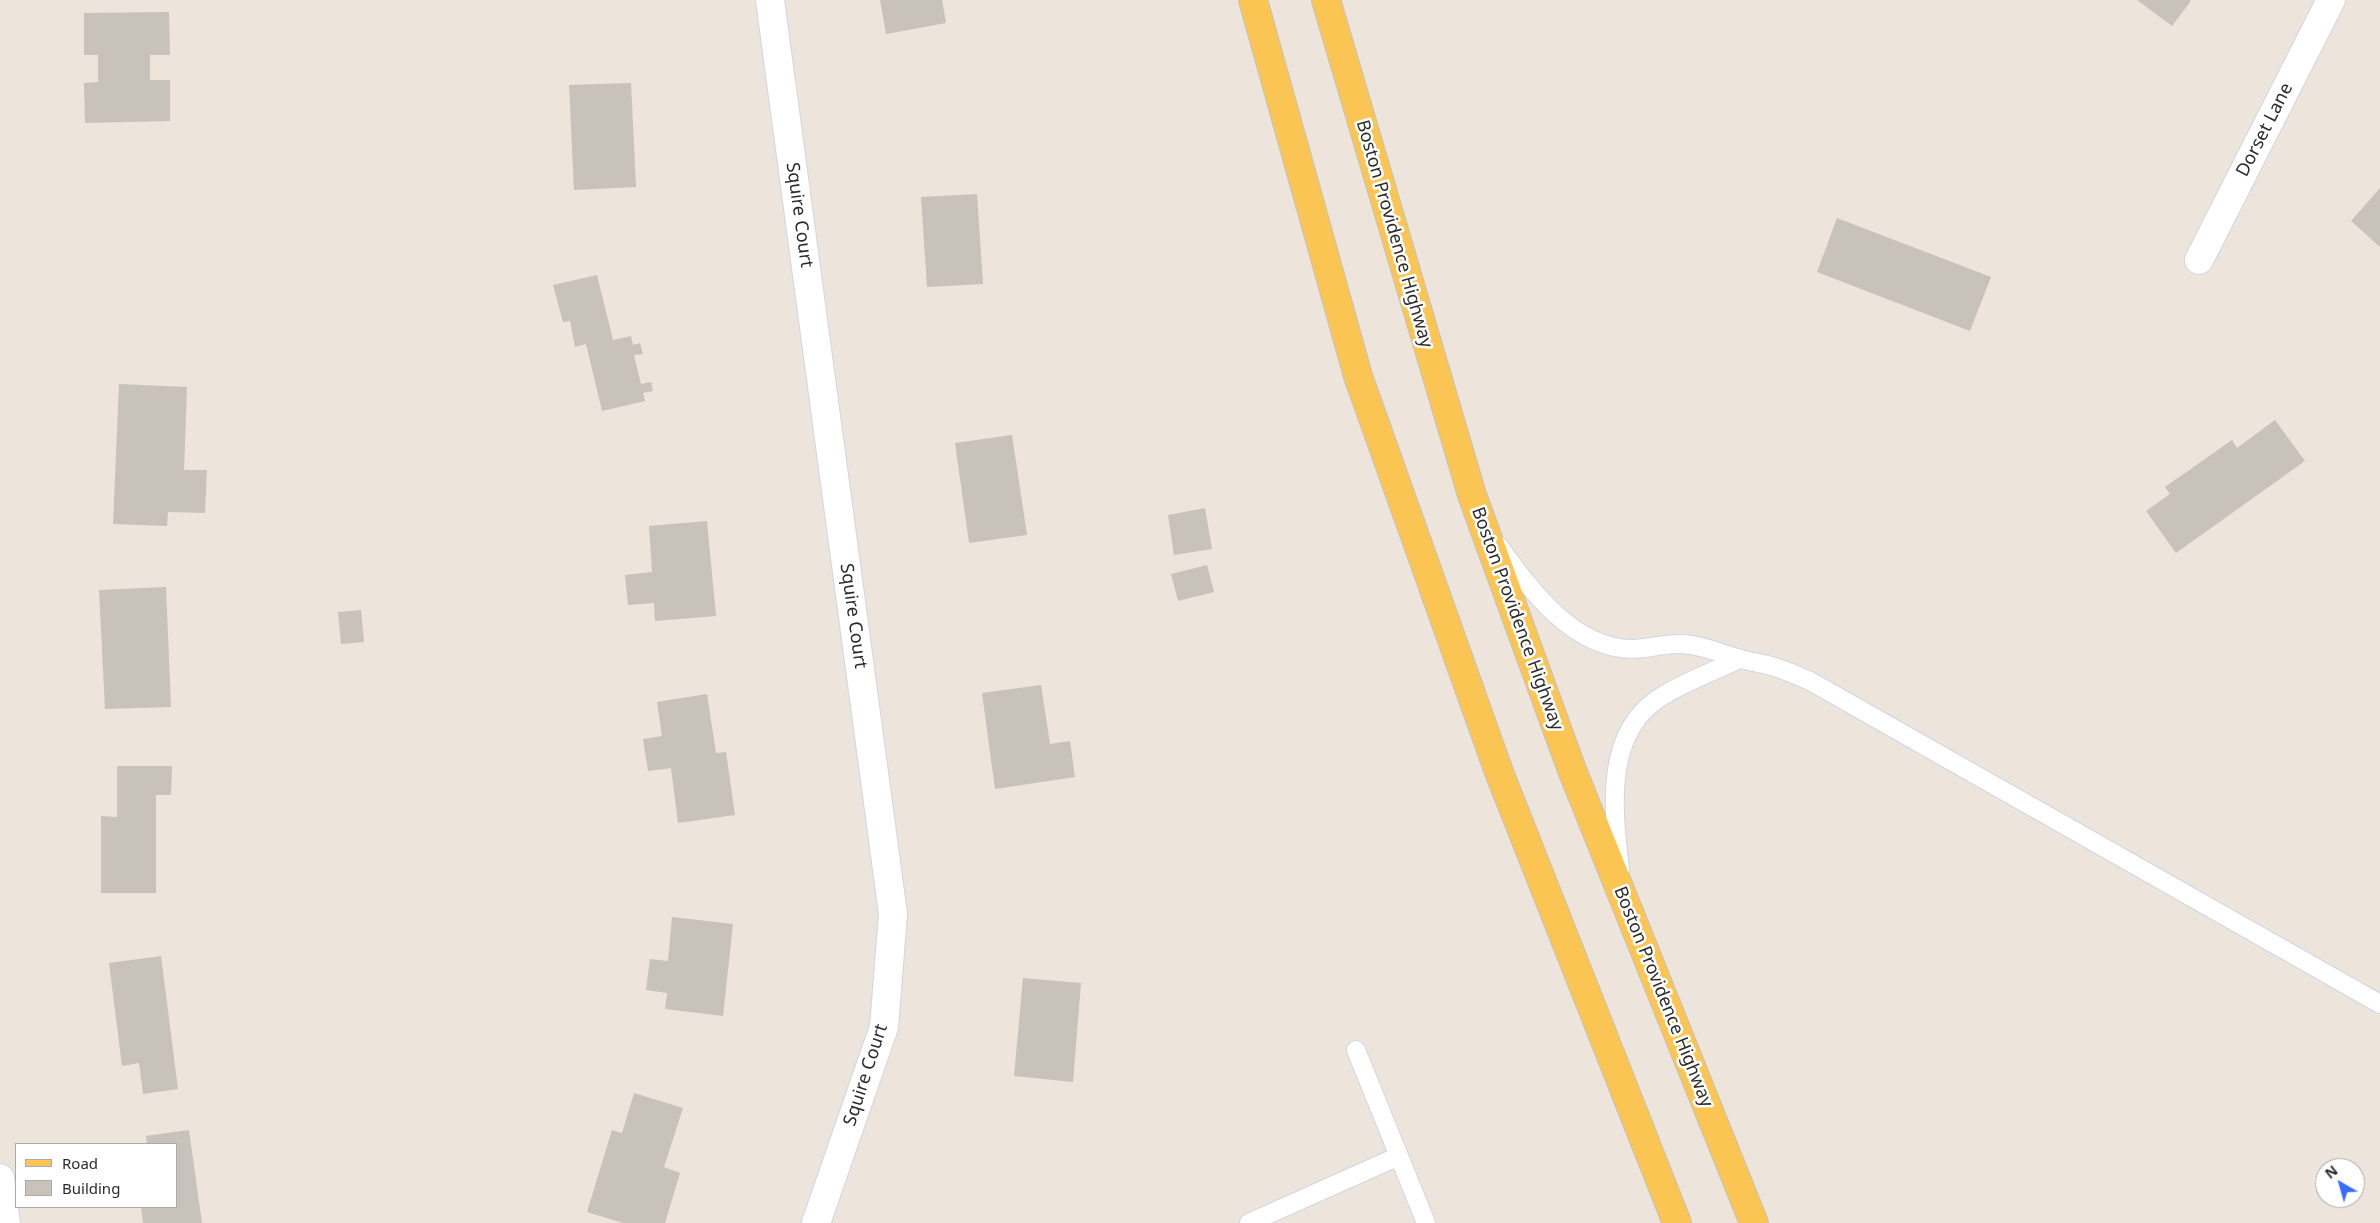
<!DOCTYPE html>
<style>
body{margin:0}
#map{position:relative;width:2380px;height:1223px;overflow:hidden;background:#ede4db;font-family:"Noto Sans",sans-serif}
canvas{display:block}
.legend{position:absolute;left:15px;top:1143px;width:162px;height:65px;box-sizing:border-box;background:#fff;border:1px solid #aaa;margin:0;padding:6px 9px;list-style:none;font-size:15px;color:#2a2a2a}
.legend li{display:flex;align-items:center;gap:10px;height:25px}
.legend b{width:25px;border:1px solid #aaa}
.north{position:absolute;left:2315px;top:1158px;width:50px;height:50px;box-sizing:border-box;background:#fff;border:1px solid #aaa;border-radius:50%;rotate:322deg;font-size:14px;font-weight:700;line-height:20px;text-align:center;color:#2a2a2a}
.north::after{content:'';display:block;margin:auto;width:18px;height:22px;background:#366dff;clip-path:polygon(50% 0,100% 100%,50% 72%,0 100%)}
</style>
<div id="map">
<canvas width="2380" height="1223"></canvas>
<ul class="legend">
<li><b style="height:6px;background:#fac553"></b>Road</li>
<li><b style="height:14px;background:#c8c2ba"></b>Building</li>
</ul>
<div class="north">N</div>
</div>
<script>
const ctx = document.querySelector('canvas').getContext('2d');
ctx.lineJoin = 'round';
function fillPath(path, color) { ctx.fillStyle = color; ctx.fill(path, 'evenodd'); }
function trace(path, color, width, dash) { ctx.strokeStyle = color; ctx.lineWidth = width; ctx.lineCap = dash ? 'butt' : 'round'; ctx.setLineDash(dash || []); ctx.stroke(path); }
function label(font, color, halo, rows, align = 'center') {
  ctx.font = font + ' "Noto Sans",sans-serif'; ctx.lineWidth = 5; ctx.setLineDash([]); ctx.textBaseline = 'middle'; ctx.strokeStyle = halo; ctx.fillStyle = color; for (const [text, x, y, turn = 0] of rows) {
    ctx.save(); ctx.translate(x, y); ctx.rotate((+turn || 0) * Math.PI / 180); ctx.textAlign = isNaN(turn) ? turn : align; if (halo) ctx.strokeText(text, 0, 0); ctx.fillText(text, 0, 0); ctx.restore();
  }
}
fillPath(new Path2D(`
 M 880,0 L 942,0 L 946,23 L 886,34 Z
 M 2137,0 L 2189,0 L 2191,1 L 2172,26 Z
 M 169,12 L 170,55 L 150,55 L 150,80 L 170,80 L 170,121 L 85,123 L 84,83 L 98,82 L 98,55 L 84,55 L 84,13 Z
 M 631,83 L 636,187 L 574,190 L 569,85 Z
 M 2380,188 L 2380,247 L 2351,221 Z
 M 977,194 L 983,284 L 927,287 L 921,197 Z
 M 1837,218 L 1991,277 L 1970,331 L 1817,272 Z
 M 597,275 L 613,340 L 631,336 L 633,345 L 640,343 L 643,354 L 634,355 L 641,384 L 651,382 L 653,391 L 643,393 L 645,401 L 602,411 L 586,344 L 575,347 L 570,321 L 563,322 L 553,285 Z
 M 119,384 L 187,387 L 184,470 L 207,470 L 205,513 L 168,512 L 167,526 L 113,524 Z
 M 2275,420 L 2305,461 L 2176,553 L 2146,511 L 2170,494 L 2165,487 L 2232,440 L 2237,448 Z
 M 1012,435 L 1027,535 L 969,543 L 955,443 Z
 M 1205,508 L 1212,549 L 1174,555 L 1168,515 Z
 M 707,521 L 716,616 L 655,621 L 654,603 L 628,605 L 625,575 L 652,572 L 649,526 Z
 M 1207,565 L 1214,592 L 1178,601 L 1171,574 Z
 M 166,587 L 171,707 L 105,709 L 99,590 Z
 M 361,610 L 364,642 L 341,644 L 338,612 Z
 M 1041,685 L 1050,744 L 1070,741 L 1075,777 L 995,789 L 982,693 Z
 M 707,694 L 716,753 L 726,752 L 735,815 L 678,823 L 671,768 L 648,771 L 643,739 L 662,736 L 657,702 Z
 M 117,766 L 172,766 L 171,795 L 156,795 L 156,893 L 101,893 L 101,816 L 117,817 Z
 M 672,917 L 733,924 L 723,1016 L 665,1009 L 667,993 L 646,990 L 650,959 L 668,961 Z
 M 161,956 L 178,1089 L 143,1094 L 139,1063 L 122,1066 L 109,963 Z
 M 1023,978 L 1081,983 L 1073,1082 L 1014,1076 Z
 M 634,1093 L 683,1108 L 664,1167 L 680,1173 L 665,1223 L 623,1223 L 587,1212 L 612,1130 L 622,1133 Z
 M 189,1130 L 202,1223 L 143,1223 L 141,1207 L 176,1207 L 176,1144 L 147,1144 L 146,1136 Z`), '#c8c2ba');
const lane = new Path2D(`
 M 1498,545 C 1530,589 1572,648 1632,649 C 1649,649 1666,643 1682,644 C 1704,645 1721,654 1741,659 C 1751,662 1761,663 1771,666 C 1784,669 1797,676 1810,681 L 2380,1004
 M 1620,869 C 1613,810 1603,730 1664,695 C 1687,681 1715,671 1739,659
 M 1356,1050 L 1426,1223
 M 1249,1223 L 1399,1156`);
const street = new Path2D(`
 M 770,0 L 893,914 L 884,1027 L 816,1223
 M 2199,260 L 2331,0`);
const secondary = new Path2D(`
 M 0,1178 L 6,1223`);
const primary = new Path2D(`
 M 1253,0 L 1358,376 L 1499,772 L 1677,1223
 M 1326,0 L 1472,495 L 1572,770 L 1754,1223`);
trace(lane, '#d0d6e4', 20);
trace(street, '#d0d6e4', 30);
trace(secondary, '#d0d6e4', 30);
trace(primary, '#c3c3c3', 30);
trace(lane, '#fff', 18);
trace(street, '#fff', 28);
trace(secondary, '#fff', 28);
trace(primary, '#fac553', 28);
label('18px', '#2a2a2a', '#fff', [
 ["Dorset Lane",2265,130,-63],
 ["Squire Court",799,215,82],
 ["Boston Providence Highway",1394,234,74],
 ["Squire Court",853,616,82],
 ["Boston Providence Highway",1517,619,70],
 ["Boston Providence Highway",1663,997,68],
 ["Squire Court",866,1075,-72]
]);
</script>
